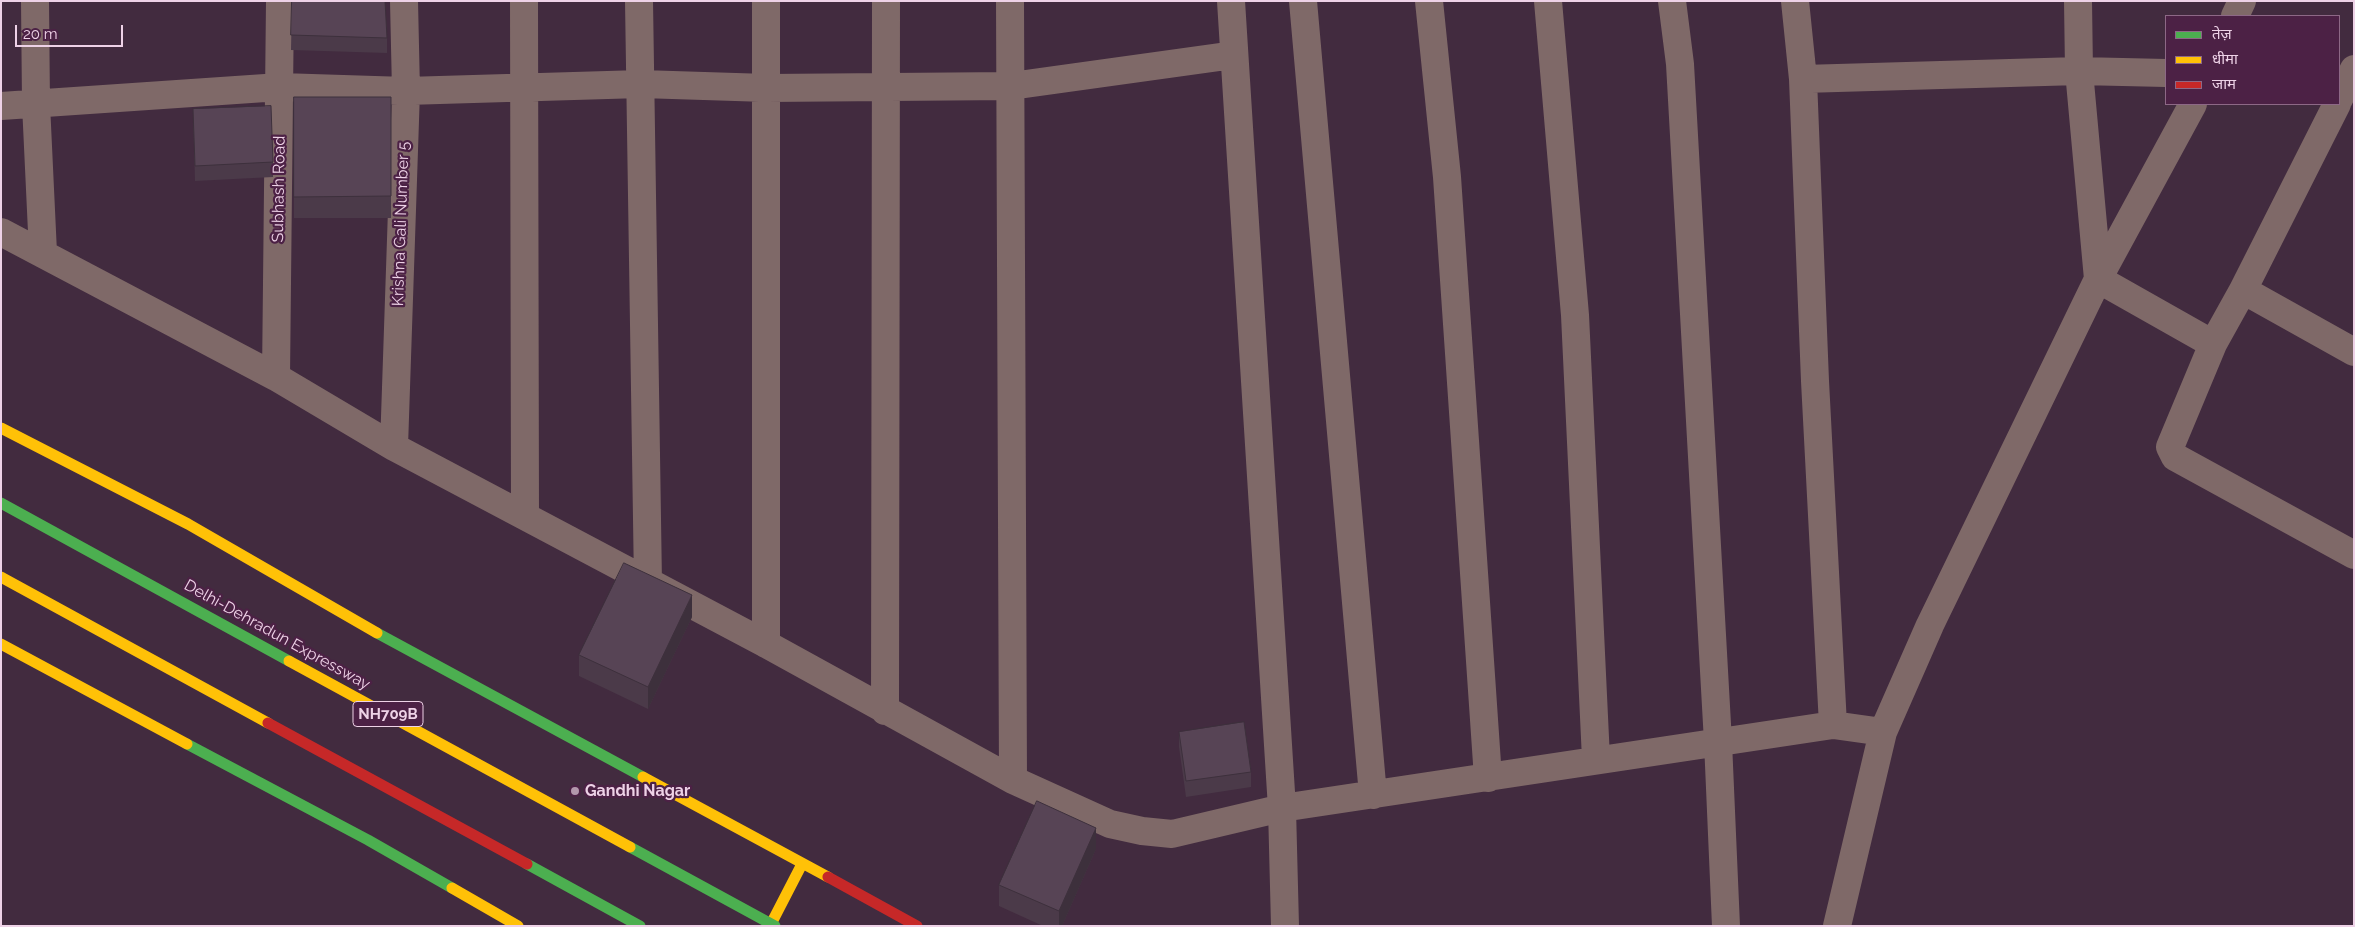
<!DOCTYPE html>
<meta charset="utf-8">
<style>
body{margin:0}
#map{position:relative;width:2355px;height:927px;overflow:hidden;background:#422b3f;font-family:Raleway,"Noto Sans Devanagari",sans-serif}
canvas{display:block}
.frame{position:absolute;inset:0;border:2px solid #eed2e7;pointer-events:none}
.legend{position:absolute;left:2165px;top:15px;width:175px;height:90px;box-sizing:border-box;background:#4c2145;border:1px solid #8d6886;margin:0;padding:6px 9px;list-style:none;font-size:15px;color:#eed2e7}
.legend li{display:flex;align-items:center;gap:10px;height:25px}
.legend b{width:25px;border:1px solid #8d6886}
.scale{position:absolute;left:15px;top:25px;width:108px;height:22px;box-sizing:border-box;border:2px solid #eed2e7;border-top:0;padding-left:6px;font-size:15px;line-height:18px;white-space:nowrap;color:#eed2e7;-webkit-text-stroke:4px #4c2145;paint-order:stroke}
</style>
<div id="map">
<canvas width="2355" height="927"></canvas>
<div class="frame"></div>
<ul class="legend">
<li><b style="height:6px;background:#4caf50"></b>तेज़</li>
<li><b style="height:6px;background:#ffc107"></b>धीमा</li>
<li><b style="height:6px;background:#c62828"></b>जाम</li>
</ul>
<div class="scale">20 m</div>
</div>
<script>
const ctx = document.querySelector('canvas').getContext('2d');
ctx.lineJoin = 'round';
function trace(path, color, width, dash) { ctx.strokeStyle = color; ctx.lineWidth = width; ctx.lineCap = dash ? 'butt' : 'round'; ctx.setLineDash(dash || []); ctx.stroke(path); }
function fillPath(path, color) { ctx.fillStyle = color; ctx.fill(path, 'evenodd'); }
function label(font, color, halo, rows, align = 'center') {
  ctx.font = font + ' Raleway,sans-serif'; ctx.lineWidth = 4.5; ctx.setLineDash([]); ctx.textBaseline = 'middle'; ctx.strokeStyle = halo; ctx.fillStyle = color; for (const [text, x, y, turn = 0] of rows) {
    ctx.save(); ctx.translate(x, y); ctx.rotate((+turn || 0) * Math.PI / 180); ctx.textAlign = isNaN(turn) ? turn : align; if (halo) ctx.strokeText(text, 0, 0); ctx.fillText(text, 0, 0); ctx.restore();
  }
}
trace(new Path2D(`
 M 35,1 L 36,104 L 43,253
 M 524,1 L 525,516
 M 639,1 L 648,583
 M 766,1 L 766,644
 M 1010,1 L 1013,780
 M 1231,1 L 1282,808 L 1285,926
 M 1303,1 L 1373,795
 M 1429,1 L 1447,177 L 1488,778
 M 1548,1 L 1575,315 L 1596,759
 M 1672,1 L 1680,64 L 1718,742 L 1726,926
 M 1795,1 L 1803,79 L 1815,381 L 1833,725
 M 2235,16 L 2242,1
 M 2166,73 L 2079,71 L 2098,279 L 2213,344
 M 1803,79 L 2079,71 L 2078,1
 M 2339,99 L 2354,69
 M 2337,104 L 2243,290 L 2213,344 L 2170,447 L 2175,457 L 2354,555
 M 1,106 L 280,87 L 406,91 L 641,84 L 767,88 L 1011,86 L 1234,55
 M 1,232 L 276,377 L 394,447 L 766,644 L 1013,780 L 1110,824 L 1142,831 L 1172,834 L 1282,808 L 1833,725 L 1883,732
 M 2243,290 L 2354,352
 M 276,377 L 280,1
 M 394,447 L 406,91 L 404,1
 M 885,711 L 886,1
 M 1837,926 L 1883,732 L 1930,625 L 2098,279 L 2193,104`), '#7f6968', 28);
trace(new Path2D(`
 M 377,633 L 643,777
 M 187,744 L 368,840 L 452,888
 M 527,864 L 640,926`), '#4caf50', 11);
trace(new Path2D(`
 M 1,428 L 188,524 L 377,633
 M 1,577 L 268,723
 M 1,644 L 187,744
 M 643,777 L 828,877
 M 452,888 L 518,926
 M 770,926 L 802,864`), '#ffc107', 11);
trace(new Path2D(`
 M 268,723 L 527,864
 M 828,877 L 917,926`), '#c62828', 11);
trace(new Path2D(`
 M 1,503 L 289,661
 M 630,847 L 775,926`), '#4caf50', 11);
trace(new Path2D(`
 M 289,661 L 630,847`), '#ffc107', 11);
fillPath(new Path2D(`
 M 292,1 L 387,38 L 387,53 L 291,50 Z
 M 294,97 L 391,97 L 391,218 L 294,218 Z
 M 193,109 L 273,162 L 273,177 L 195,181 Z
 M 692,617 L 648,709 L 579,676 L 579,655 Z
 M 1179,732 L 1251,772 L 1251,787 L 1186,797 L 1179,747 Z
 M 1096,849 L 1062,926 L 1043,926 L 999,906 L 999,885 Z`), '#4b3a49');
fillPath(new Path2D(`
 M 692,595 L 692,617 L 648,709 L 648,687 Z
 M 1096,828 L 1096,849 L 1062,926 L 1059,926 L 1059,911 Z`), '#3d303c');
const building = new Path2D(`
 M 292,1 L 385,1 L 387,38 L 291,35 Z
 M 294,97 L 391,97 L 391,196 L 294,197 Z
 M 271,106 L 273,162 L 195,166 L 193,109 Z
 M 624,563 L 692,595 L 648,687 L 579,655 Z
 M 1244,722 L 1251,772 L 1186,781 L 1179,732 Z
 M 1037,801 L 1096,828 L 1059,911 L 999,885 Z`);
fillPath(building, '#574455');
trace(building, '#3d303c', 1);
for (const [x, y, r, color] of [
 [575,791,5,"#b298ac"]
]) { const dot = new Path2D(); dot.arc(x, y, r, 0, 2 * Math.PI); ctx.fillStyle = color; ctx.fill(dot); trace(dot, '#4c2145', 2); }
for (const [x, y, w] of [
 [388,714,70]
]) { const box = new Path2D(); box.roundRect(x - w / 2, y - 12.5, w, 25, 4); ctx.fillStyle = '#4c2145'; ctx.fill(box); trace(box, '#eed2e7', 1); }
label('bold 15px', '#eed2e7', null, [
 ["NH709B",388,714]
]);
label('16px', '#eed2e7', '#4c2145', [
 ["Subhash Road",279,189,-89],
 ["Krishna Gali Number 5",401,224,-88],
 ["Delhi-Dehradun Expressway",277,635,29]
]);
label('bold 16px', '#eed2e7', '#4c2145', [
 ["Gandhi Nagar",585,791]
], 'left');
</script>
